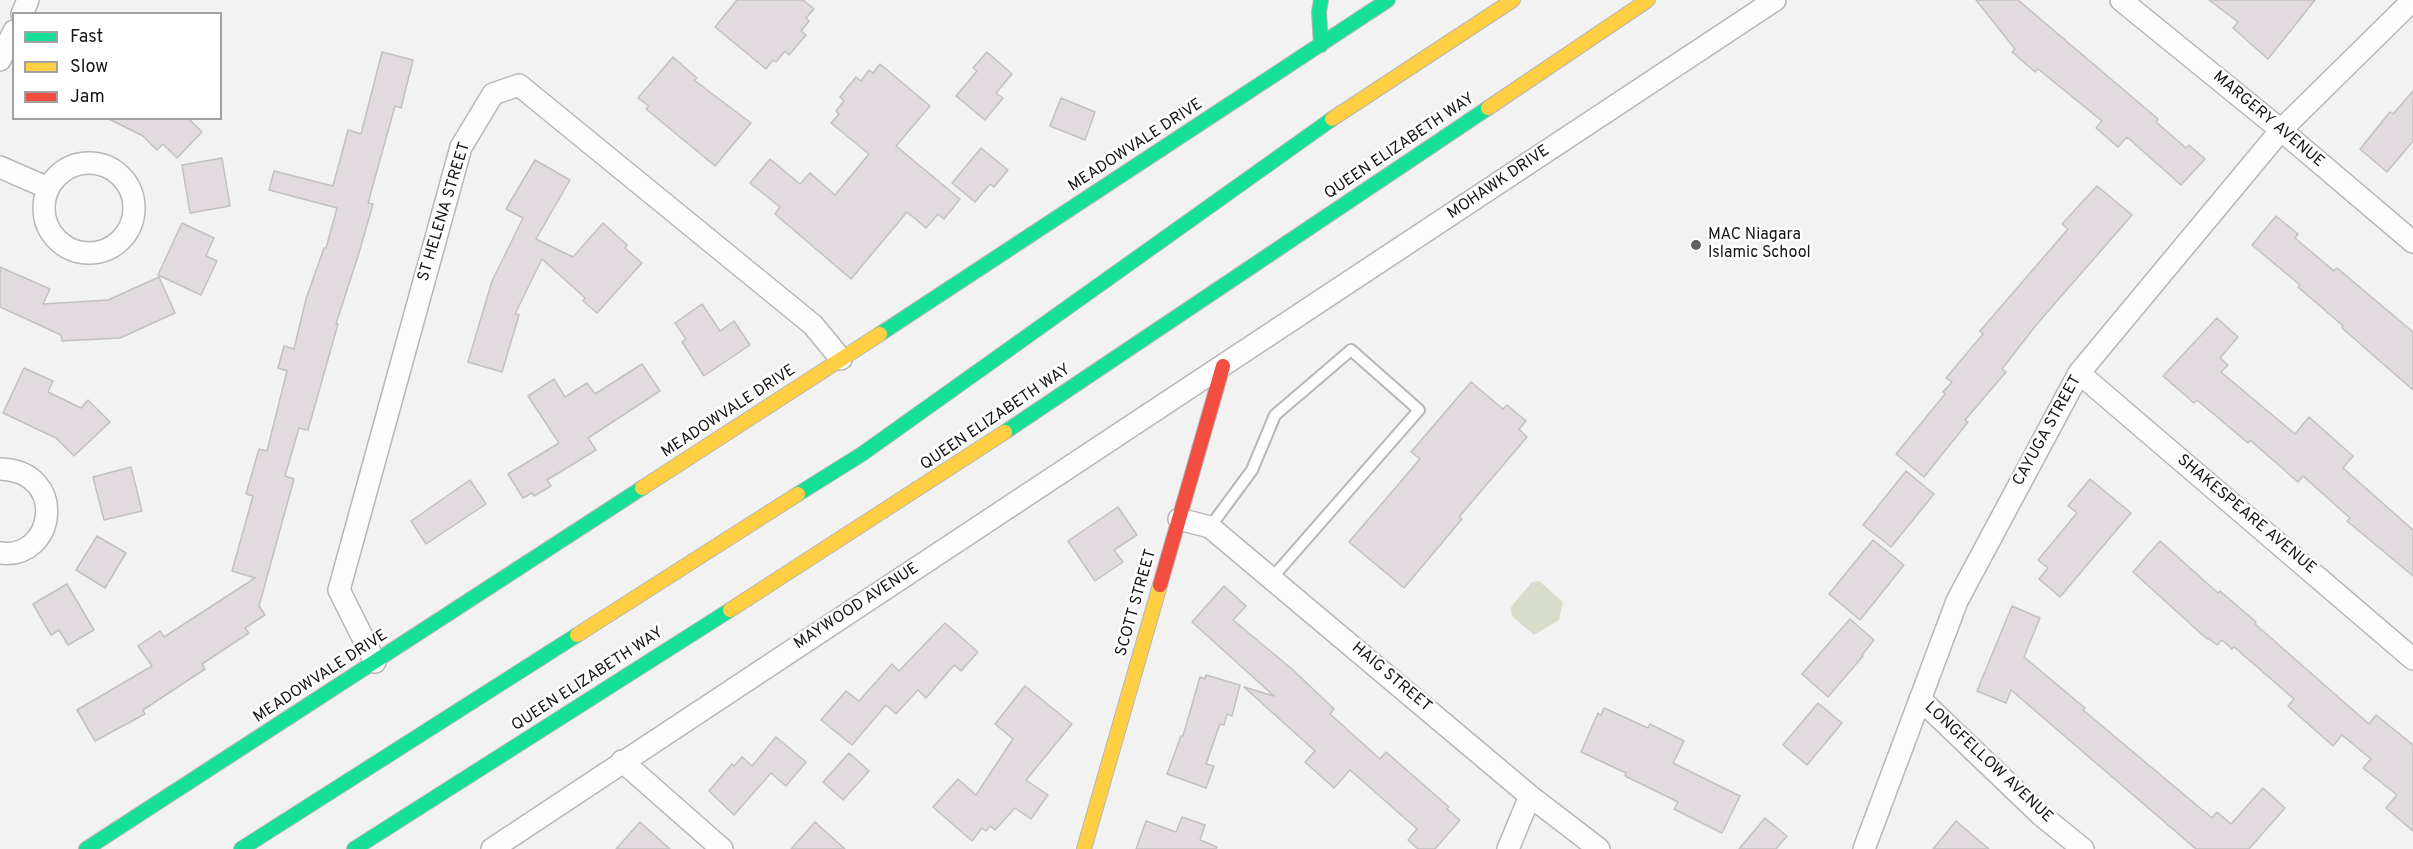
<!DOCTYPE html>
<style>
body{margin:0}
#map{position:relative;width:2413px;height:849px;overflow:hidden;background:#f2f2f3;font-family:Overpass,sans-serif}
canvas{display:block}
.legend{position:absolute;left:12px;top:12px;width:210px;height:108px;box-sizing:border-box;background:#fff;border:2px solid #a1a1a1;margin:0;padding:8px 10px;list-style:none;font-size:18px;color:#151515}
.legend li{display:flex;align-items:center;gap:12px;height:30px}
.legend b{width:30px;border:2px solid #a1a1a1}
</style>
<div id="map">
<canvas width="2413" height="849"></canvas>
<ul class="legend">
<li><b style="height:8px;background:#16e098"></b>Fast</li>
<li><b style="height:8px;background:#ffcf43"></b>Slow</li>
<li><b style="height:8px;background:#f24e42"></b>Jam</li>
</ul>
</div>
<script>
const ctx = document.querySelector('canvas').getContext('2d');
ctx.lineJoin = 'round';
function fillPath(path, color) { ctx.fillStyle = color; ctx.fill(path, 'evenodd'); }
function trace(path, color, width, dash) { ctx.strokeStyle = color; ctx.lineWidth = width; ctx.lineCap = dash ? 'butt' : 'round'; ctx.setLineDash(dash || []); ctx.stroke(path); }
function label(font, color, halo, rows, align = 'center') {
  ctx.font = font + ' Overpass,sans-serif'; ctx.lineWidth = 5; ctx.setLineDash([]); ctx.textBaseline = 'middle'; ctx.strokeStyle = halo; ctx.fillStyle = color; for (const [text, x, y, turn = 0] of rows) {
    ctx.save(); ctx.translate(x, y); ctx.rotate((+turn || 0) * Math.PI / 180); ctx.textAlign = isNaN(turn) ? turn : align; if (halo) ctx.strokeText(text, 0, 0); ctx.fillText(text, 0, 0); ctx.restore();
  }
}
fillPath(new Path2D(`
 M 1539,581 L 1563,602 L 1559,620 L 1534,635 L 1512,616 L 1511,607 L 1532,582 Z`), '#d8dcca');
const building = new Path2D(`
 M 737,0 L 803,0 L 814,9 L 806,18 L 809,21 L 801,31 L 806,35 L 789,55 L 785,51 L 776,62 L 773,60 L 766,69 L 715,27 Z
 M 1976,0 L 2018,0 L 2158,119 L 2156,122 L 2186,148 L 2189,145 L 2205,159 L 2181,185 L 2127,137 L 2118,147 L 2096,128 L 2102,121 L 2038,69 L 2035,72 L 2012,52 L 2015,49 Z
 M 2209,0 L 2315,0 L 2268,59 L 2233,28 L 2238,22 Z
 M 382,52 L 413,60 L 401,108 L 395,106 L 368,203 L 373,204 L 359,253 L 336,324 L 338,324 L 308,430 L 299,428 L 285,476 L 294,479 L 259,606 L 265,615 L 245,628 L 249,633 L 202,664 L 205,669 L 143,710 L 145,714 L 95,741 L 77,710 L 152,666 L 138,646 L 160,631 L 164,637 L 255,578 L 232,571 L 253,496 L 246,494 L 259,449 L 267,451 L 287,371 L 278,368 L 284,346 L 294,349 L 306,299 L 324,248 L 326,248 L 337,208 L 269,190 L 274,171 L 333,186 L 348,130 L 361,134 Z
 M 987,52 L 1012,74 L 996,93 L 1003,98 L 985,120 L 956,96 L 977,71 L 973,68 Z
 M 673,57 L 697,78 L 694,80 L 751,123 L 715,166 L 646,109 L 649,106 L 638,98 Z
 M 880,64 L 930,106 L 896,146 L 960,199 L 944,219 L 938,214 L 926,228 L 907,212 L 851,279 L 775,214 L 780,207 L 750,183 L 770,159 L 800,184 L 810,173 L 835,195 L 869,154 L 831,123 L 839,114 L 836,111 L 844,101 L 840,97 L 856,77 L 861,81 L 869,70 L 873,73 Z
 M 2413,91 L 2413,141 L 2387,172 L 2360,149 L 2390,112 L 2393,114 Z
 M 1061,98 L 1095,112 L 1085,140 L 1050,126 Z
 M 107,118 L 188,118 L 202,132 L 177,158 L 163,144 L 157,150 L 143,136 Z
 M 981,148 L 1008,170 L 994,187 L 990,184 L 975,202 L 952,183 Z
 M 222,158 L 230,206 L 190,213 L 182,165 Z
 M 535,160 L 570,180 L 536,239 L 573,257 L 603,223 L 627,245 L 625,248 L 642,263 L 597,313 L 583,301 L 585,298 L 542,259 L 515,314 L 519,315 L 502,372 L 468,362 L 492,281 L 523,218 L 506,209 Z
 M 2097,186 L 2132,215 L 2037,324 L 2002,369 L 2006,372 L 1965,420 L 1968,422 L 1924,477 L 1896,454 L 1945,394 L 1943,392 L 1952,382 L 1946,378 L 1983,334 L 1980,331 L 2068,229 L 2062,224 Z
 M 2276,216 L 2298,234 L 2295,238 L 2334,271 L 2337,268 L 2413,332 L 2413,390 L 2342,328 L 2343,326 L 2298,287 L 2300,285 L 2252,245 Z
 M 182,223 L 214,238 L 206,256 L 217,261 L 201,295 L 158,275 Z
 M 0,267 L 50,289 L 43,304 L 108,300 L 159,277 L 175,313 L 120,338 L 62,341 L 61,335 L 0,307 Z
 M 702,304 L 720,331 L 734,321 L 750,345 L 704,376 L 682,342 L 686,339 L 675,323 Z
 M 2217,318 L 2238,337 L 2220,358 L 2228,365 L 2221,372 L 2295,434 L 2309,417 L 2353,456 L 2343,468 L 2413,530 L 2413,576 L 2347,521 L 2350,518 L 2303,476 L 2298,482 L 2250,440 L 2248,443 L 2197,400 L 2194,403 L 2163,376 Z
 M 642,364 L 660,391 L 588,438 L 596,450 L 547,480 L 551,486 L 534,496 L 532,493 L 523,498 L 508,474 L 559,443 L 528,396 L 554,379 L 565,397 L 587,383 L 595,394 Z
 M 24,368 L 53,381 L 48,392 L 81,408 L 88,400 L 110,422 L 74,456 L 56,438 L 3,413 Z
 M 1471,382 L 1503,409 L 1507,405 L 1526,421 L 1519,429 L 1527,437 L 1459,517 L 1462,519 L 1404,588 L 1349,542 L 1420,459 L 1411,452 Z
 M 131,467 L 142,511 L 104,520 L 93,477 Z
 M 1906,471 L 1934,494 L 1891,547 L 1863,525 Z
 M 2090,479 L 2131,513 L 2060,597 L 2039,579 L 2048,568 L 2038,560 L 2077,513 L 2068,506 Z
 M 470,480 L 486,504 L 426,544 L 411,521 Z
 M 1118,507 L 1137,535 L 1114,550 L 1123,562 L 1095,581 L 1068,541 Z
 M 97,536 L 126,553 L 105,588 L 76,570 Z
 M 1873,540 L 1904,565 L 1860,620 L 1829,594 Z
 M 2160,541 L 2218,593 L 2220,591 L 2256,622 L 2255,624 L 2369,724 L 2376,715 L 2413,745 L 2413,831 L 2386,808 L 2397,795 L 2363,768 L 2371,759 L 2342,735 L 2333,746 L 2288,706 L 2294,699 L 2234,647 L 2232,649 L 2222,640 L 2217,645 L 2208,638 L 2207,639 L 2133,572 Z
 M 67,584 L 94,630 L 68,645 L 59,630 L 51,635 L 33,604 Z
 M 1224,586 L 1246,606 L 1233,620 L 1292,669 L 1334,709 L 1330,714 L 1380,759 L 1386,752 L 1449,807 L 1447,809 L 1460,820 L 1435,849 L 1418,849 L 1408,840 L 1417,829 L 1350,770 L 1334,788 L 1305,762 L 1315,751 L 1244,687 L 1274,696 L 1192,622 Z
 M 2012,606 L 2040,618 L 2024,657 L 2085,708 L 2083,710 L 2212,818 L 2217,812 L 2231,824 L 2263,788 L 2285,808 L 2249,849 L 2196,849 L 2011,690 L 2006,703 L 1977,691 Z
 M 1850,619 L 1874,640 L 1862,655 L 1863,656 L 1828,697 L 1802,674 Z
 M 945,623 L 978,652 L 961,671 L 954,665 L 926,698 L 918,690 L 896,714 L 886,705 L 852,745 L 821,720 L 846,691 L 859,701 L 892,664 L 899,671 Z
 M 1206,675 L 1240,685 L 1232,716 L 1227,714 L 1224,725 L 1220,724 L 1206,764 L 1214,766 L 1206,788 L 1167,774 L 1181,736 L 1183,736 L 1200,677 L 1205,679 Z
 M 1025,686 L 1072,724 L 1026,780 L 1048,795 L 1031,819 L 1015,808 L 995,830 L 990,826 L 986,831 L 982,828 L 972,841 L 933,807 L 958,779 L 976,795 L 1013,739 L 995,724 Z
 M 1818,703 L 1842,723 L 1807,765 L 1783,745 Z
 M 1604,708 L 1648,728 L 1650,724 L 1684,741 L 1673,763 L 1740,796 L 1722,833 L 1674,809 L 1678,802 L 1625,776 L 1626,773 L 1581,752 L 1598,713 L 1601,715 Z
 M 776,737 L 806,762 L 786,786 L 771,773 L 734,815 L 709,791 L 732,764 L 734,766 L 742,757 L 752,766 Z
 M 849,753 L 869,771 L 843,800 L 823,782 Z
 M 1182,817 L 1205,825 L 1200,840 L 1217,847 L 1216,849 L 1136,849 L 1146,821 L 1176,832 Z
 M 1765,818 L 1787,836 L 1776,849 L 1739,849 Z
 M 1956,821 L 1989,849 L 1933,849 Z
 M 640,822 L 670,849 L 616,849 Z
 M 815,822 L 845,849 L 791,849 Z`);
fillPath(building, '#e1dade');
trace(building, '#c2c1c2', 1.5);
const lane = new Path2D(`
 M 1210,527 L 1252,470 L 1275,415 L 1351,350 L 1419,410 L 1272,578`);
const street = new Path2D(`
 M 2121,0 L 2281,130 L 2413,242
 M 22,14 L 28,0
 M 0,60 L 14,31
 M44 208a45 45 0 1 1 90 0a45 45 0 1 1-90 0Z
 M 0,167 L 48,188
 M 2079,373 L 2413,659
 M 0,469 C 69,471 55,561 0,553
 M 1179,519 L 1210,527 L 1530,796 L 1599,849
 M 375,662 L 339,590 L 461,147 L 493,94 L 519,85 L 813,325 L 841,359
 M 1920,699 L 2041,815 L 2083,849
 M 622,761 L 722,849
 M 492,849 L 1775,0
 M 1508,849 L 1530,796
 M 1864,849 L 1957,601 L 2079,373 L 2281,130 L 2413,0`);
const fast = new Path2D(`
 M 1321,0 L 1319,12 L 1321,45
 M 880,334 L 1388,0
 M 1005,432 L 1488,108
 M 798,494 L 862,454 L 1332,119
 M 86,849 L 642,488
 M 241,849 L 577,635
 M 354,849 L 730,610`);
const slow = new Path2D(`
 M 1488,108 L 1648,0
 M 1332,119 L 1513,0
 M 642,488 L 880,334
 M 730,610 L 1005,432
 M 577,635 L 798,494
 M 1084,849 L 1160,585`);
const jam = new Path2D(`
 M 1160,585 L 1223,366`);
trace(lane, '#b7b7b8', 14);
trace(street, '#b7b7b8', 24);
trace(fast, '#b7b7b8', 16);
trace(slow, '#b7b7b8', 16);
trace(jam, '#b7b7b8', 16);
trace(lane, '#fdfdfd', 10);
trace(street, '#fdfdfd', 21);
trace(fast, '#16e098', 14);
trace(slow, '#ffcf43', 14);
trace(jam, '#f24e42', 14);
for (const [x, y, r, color] of [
 [1696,245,6,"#626263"]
]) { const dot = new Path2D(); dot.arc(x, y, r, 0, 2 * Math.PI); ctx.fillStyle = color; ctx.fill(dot); trace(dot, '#fff', 2); }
label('16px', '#151515', '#fff', [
 ["MARGERY AVENUE",2268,120,40],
 ["MEADOWVALE DRIVE",1136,146,-33],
 ["QUEEN ELIZABETH WAY",1400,147,-34],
 ["MOHAWK DRIVE",1499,183,-34],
 ["ST HELENA STREET",445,212,-73],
 ["MEADOWVALE DRIVE",729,412,-33],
 ["QUEEN ELIZABETH WAY",996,418,-34],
 ["CAYUGA STREET",2048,431,-61],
 ["SHAKESPEARE AVENUE",2246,515,40],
 ["SCOTT STREET",1137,603,-74],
 ["MAYWOOD AVENUE",857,607,-33],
 ["MEADOWVALE DRIVE",321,677,-33],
 ["HAIG STREET",1391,678,40],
 ["QUEEN ELIZABETH WAY",588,680,-33],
 ["LONGFELLOW AVENUE",1988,763,43]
]);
label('16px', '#151515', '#fff', [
 ["MAC Niagara",1708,236],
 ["Islamic School",1708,254]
], 'left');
</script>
